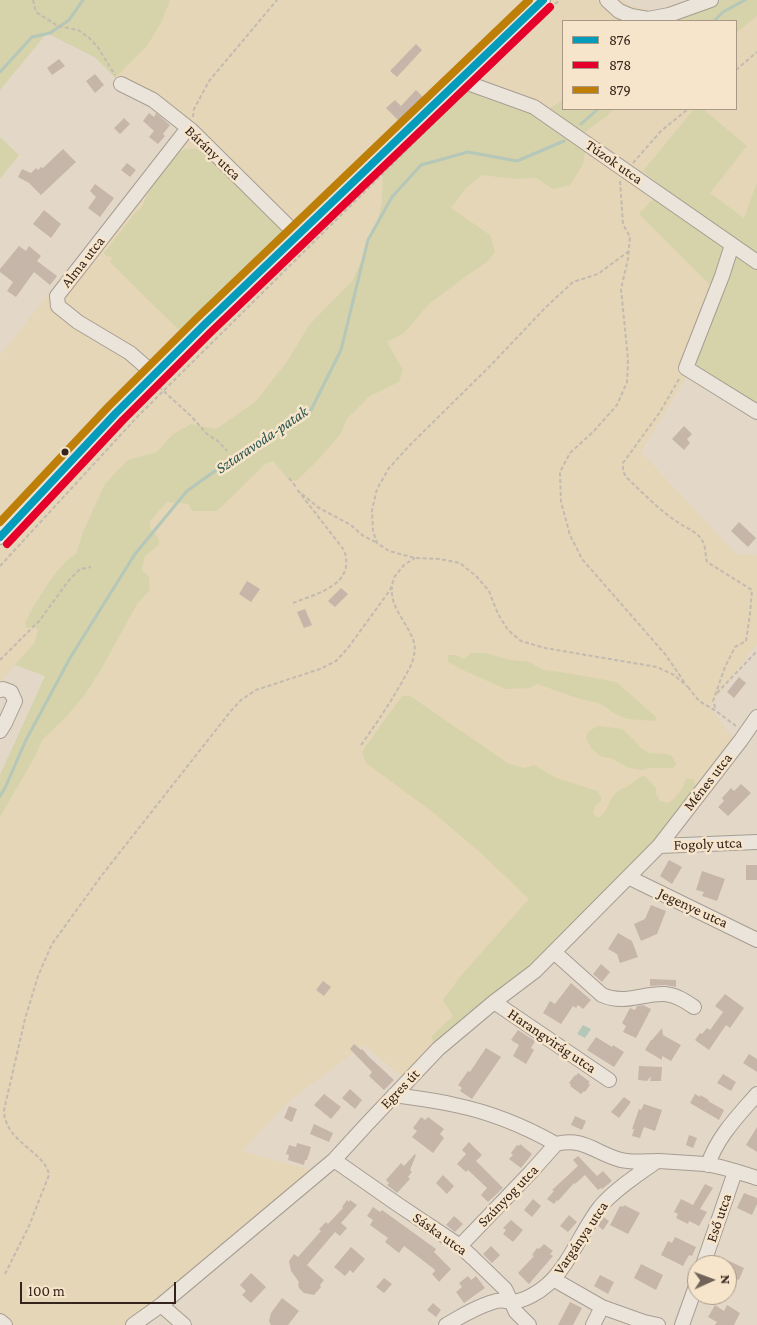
<!DOCTYPE html>
<meta charset="utf-8">
<style>
body{margin:0}
#map{position:relative;width:757px;height:1325px;overflow:hidden;background:#e3d8c8;font-family:"Crimson Pro",serif}
canvas{display:block}
.legend{position:absolute;left:562px;top:20px;width:175px;height:90px;box-sizing:border-box;background:#f6e5cb;border:1px solid #a99885;margin:0;padding:6px 9px;list-style:none;font-size:15px;color:#35241b}
.legend li{display:flex;align-items:center;gap:10px;height:25px}
.legend b{width:25px;border:1px solid #a99885}
.north{position:absolute;left:687px;top:1255px;width:50px;height:50px;box-sizing:border-box;background:#f6e5cb;border:1px solid #a99885;border-radius:50%;rotate:88deg;font-size:14px;font-weight:700;line-height:20px;text-align:center;color:#35241b}
.north::after{content:'';display:block;margin:auto;width:18px;height:22px;background:#726358;clip-path:polygon(50% 0,100% 100%,50% 72%,0 100%)}
.scale{position:absolute;left:20px;top:1282px;width:156px;height:22px;box-sizing:border-box;border:2px solid #35241b;border-top:0;padding-left:6px;font-size:15px;line-height:18px;white-space:nowrap;color:#35241b;-webkit-text-stroke:4px #f6e5cb;paint-order:stroke}
</style>
<div id="map">
<canvas width="757" height="1325"></canvas>
<ul class="legend">
<li><b style="height:6px;background:#059cbc"></b>876</li>
<li><b style="height:6px;background:#e4002b"></b>878</li>
<li><b style="height:6px;background:#bd7f08"></b>879</li>
</ul>
<div class="north">N</div>
<div class="scale">100 m</div>
</div>
<script>
const ctx = document.querySelector('canvas').getContext('2d');
ctx.lineJoin = 'round';
function fillPath(path, color) { ctx.fillStyle = color; ctx.fill(path, 'evenodd'); }
function trace(path, color, width, dash) { ctx.strokeStyle = color; ctx.lineWidth = width; ctx.lineCap = dash ? 'butt' : 'round'; ctx.setLineDash(dash || []); ctx.stroke(path); }
function label(font, color, halo, rows, align = 'center') {
  ctx.font = font + ' "Crimson Pro",serif'; ctx.lineWidth = 5; ctx.setLineDash([]); ctx.textBaseline = 'middle'; ctx.strokeStyle = halo; ctx.fillStyle = color; for (const [text, x, y, turn = 0] of rows) {
    ctx.save(); ctx.translate(x, y); ctx.rotate((+turn || 0) * Math.PI / 180); ctx.textAlign = isNaN(turn) ? turn : align; if (halo) ctx.strokeText(text, 0, 0); ctx.fillText(text, 0, 0); ctx.restore();
  }
}
fillPath(new Path2D(`
 M 170,0 L 623,0 L 629,5 L 649,10 L 667,9 L 692,0 L 721,0 L 700,8 L 638,21 L 563,21 L 563,100 L 540,114 L 523,112 L 504,106 L 482,97 L 474,91 L 383,165 L 382,203 L 375,229 L 353,280 L 310,324 L 286,363 L 255,402 L 216,429 L 191,424 L 173,434 L 157,452 L 128,460 L 105,484 L 84,530 L 76,554 L 65,562 L 51,579 L 33,607 L 25,623 L 38,630 L 35,642 L 0,683 L 0,355 L 180,129 L 152,105 L 111,84 L 162,21 Z
 M 757,16 L 757,183 L 744,218 L 710,193 L 747,146 L 703,109 L 736,109 L 736,33 Z
 M 614,109 L 694,109 L 643,171 L 664,188 L 713,288 L 694,365 L 641,452 L 736,554 L 757,555 L 757,644 L 710,706 L 735,742 L 591,902 L 402,1077 L 364,1045 L 287,1103 L 242,1151 L 314,1171 L 159,1302 L 126,1325 L 13,1325 L 0,1314 L 0,817 L 2,813 L 36,755 L 42,740 L 66,717 L 83,697 L 99,673 L 137,604 L 150,590 L 149,577 L 142,570 L 145,556 L 159,545 L 150,528 L 150,521 L 167,502 L 189,504 L 273,461 L 288,479 L 340,436 L 347,419 L 370,396 L 399,382 L 403,370 L 387,342 L 403,334 L 429,304 L 465,277 L 487,262 L 490,235 L 450,208 L 466,188 L 482,175 L 514,179 L 536,178 L 553,189 L 584,133 L 607,116 Z`), '#e4d6b7');
fillPath(new Path2D(`
 M 0,0 L 170,0 L 162,21 L 147,46 L 115,78 L 96,58 L 47,33 L 0,90 Z
 M 721,0 L 757,0 L 757,16 L 736,33 L 736,21 L 638,21 L 700,8 Z
 M 461,90 L 474,91 L 482,97 L 523,112 L 540,114 L 563,100 L 563,109 L 614,109 L 607,116 L 584,133 L 585,152 L 583,164 L 570,185 L 553,189 L 536,178 L 514,179 L 482,175 L 466,188 L 451,208 L 490,235 L 495,252 L 487,262 L 465,277 L 429,304 L 403,334 L 387,342 L 403,370 L 399,382 L 370,396 L 347,419 L 340,435 L 316,462 L 296,481 L 288,479 L 273,461 L 265,464 L 217,511 L 193,511 L 188,504 L 167,502 L 150,521 L 150,528 L 159,539 L 159,545 L 145,556 L 142,570 L 149,577 L 150,590 L 137,604 L 99,673 L 83,697 L 66,717 L 42,740 L 36,755 L 0,817 L 0,775 L 45,676 L 15,665 L 35,642 L 38,630 L 34,627 L 26,628 L 25,623 L 33,607 L 51,579 L 65,562 L 76,554 L 84,530 L 105,484 L 128,460 L 157,452 L 173,434 L 191,424 L 216,429 L 255,402 L 286,363 L 310,324 L 353,280 L 375,229 L 382,203 L 383,165 Z
 M 694,109 L 703,109 L 747,146 L 710,193 L 744,218 L 757,183 L 757,404 L 694,365 L 713,288 L 639,214 L 664,188 L 643,171 Z
 M 0,137 L 19,155 L 0,179 Z
 M 186,149 L 197,149 L 206,154 L 222,171 L 283,228 L 286,235 L 285,239 L 189,331 L 180,331 L 110,262 L 113,257 L 106,256 L 104,253 L 135,213 L 141,208 L 164,163 L 175,154 Z
 M 472,653 L 485,653 L 510,660 L 529,662 L 543,670 L 561,672 L 616,682 L 656,717 L 655,721 L 628,719 L 614,713 L 601,704 L 574,697 L 538,684 L 529,688 L 506,689 L 465,671 L 448,662 L 448,655 L 455,655 L 464,659 Z
 M 402,696 L 410,696 L 509,764 L 525,768 L 534,765 L 556,778 L 598,791 L 601,797 L 601,801 L 596,805 L 593,811 L 594,815 L 598,818 C 609,812 607,803 614,795 C 618,790 623,789 628,786 C 634,783 637,777 645,776 L 656,788 L 656,794 L 660,801 L 668,803 C 678,797 682,790 686,779 L 693,779 L 695,784 L 693,791 L 661,833 L 616,882 L 551,949 L 495,992 L 434,1042 L 431,1037 L 453,1016 L 443,1000 L 460,977 L 529,899 L 482,854 L 434,813 L 366,763 L 362,752 Z
 M 598,726 L 622,729 L 635,741 L 642,749 L 649,753 L 667,754 L 673,757 L 676,764 L 673,768 L 648,768 L 642,770 L 629,768 L 611,758 L 602,757 L 592,749 L 586,738 L 589,731 Z`), '#d6d2a9');
fillPath(new Path2D(`
 M 583,1025 L 591,1029 L 585,1038 L 577,1034 Z`), '#b4c7b9');
trace(new Path2D(`
 M 714,21 L 723,12 L 745,0
 M 0,72 L 32,37 L 50,33 L 69,20 L 83,0
 M 581,124 L 598,109
 M 0,796 L 5,788 L 26,740 L 70,658 L 135,554 L 187,491 L 250,446 L 311,410 L 341,350 L 368,240 L 392,197 L 421,165 L 468,152 L 517,161 L 564,141`), '#b4c7b9', 3);
fillPath(new Path2D(`
 M 416,44 L 422,50 L 397,77 L 390,71 Z
 M 59,59 L 65,66 L 52,75 L 47,68 Z
 M 95,74 L 104,85 L 95,93 L 86,81 Z
 M 416,90 L 423,97 L 412,109 L 414,111 L 401,123 L 386,108 L 395,100 L 401,106 Z
 M 149,113 L 154,117 L 156,113 L 170,125 L 163,134 L 165,136 L 158,144 L 149,137 L 154,131 L 143,121 Z
 M 124,118 L 130,124 L 120,134 L 114,128 Z
 M 63,149 L 76,162 L 41,195 L 29,183 L 18,177 L 22,169 L 31,173 L 36,168 L 38,170 L 41,167 L 43,168 Z
 M 127,163 L 136,170 L 130,177 L 121,170 Z
 M 95,184 L 114,198 L 100,217 L 88,208 L 96,197 L 90,191 Z
 M 44,210 L 61,224 L 51,238 L 33,224 Z
 M 19,246 L 26,251 L 29,246 L 41,256 L 37,261 L 57,276 L 50,285 L 34,272 L 16,297 L 7,291 L 13,282 L 0,272 L 0,269 Z
 M 684,426 L 692,434 L 687,439 L 690,443 L 684,450 L 672,439 Z
 M 739,522 L 756,538 L 748,547 L 731,531 Z
 M 247,581 L 260,589 L 251,602 L 239,594 Z
 M 341,588 L 348,594 L 335,607 L 328,601 Z
 M 305,609 L 312,625 L 304,628 L 297,612 Z
 M 739,677 L 746,683 L 734,698 L 727,692 Z
 M 741,784 L 751,793 L 728,816 L 718,807 L 724,801 L 722,798 L 731,788 L 734,791 Z
 M 669,860 L 682,867 L 672,884 L 660,876 Z
 M 746,865 L 757,865 L 757,880 L 746,880 Z
 M 702,871 L 725,879 L 717,901 L 702,896 L 704,892 L 696,890 Z
 M 651,905 L 666,911 L 657,934 L 641,941 L 634,924 L 645,919 Z
 M 618,933 L 632,941 L 638,957 L 620,963 L 617,954 L 608,949 Z
 M 601,964 L 610,972 L 602,982 L 593,974 Z
 M 650,979 L 676,980 L 676,987 L 665,985 L 650,986 Z
 M 323,981 L 331,987 L 324,996 L 316,990 Z
 M 571,983 L 591,1000 L 583,1009 L 578,1005 L 576,1008 L 573,1006 L 561,1024 L 543,1013 L 550,1001 L 555,1004 Z
 M 725,994 L 744,1008 L 730,1028 L 726,1025 L 709,1050 L 695,1040 L 700,1033 L 702,1034 L 707,1028 L 710,1030 L 723,1012 L 715,1006 Z
 M 643,1005 L 651,1009 L 636,1038 L 623,1032 L 626,1026 L 622,1023 L 630,1008 L 635,1010 L 637,1006 Z
 M 662,1028 L 663,1035 L 681,1045 L 671,1061 L 662,1056 L 662,1060 L 645,1050 L 651,1040 L 652,1040 Z
 M 518,1030 L 535,1041 L 531,1048 L 534,1050 L 526,1064 L 513,1056 L 519,1045 L 511,1040 Z
 M 596,1037 L 612,1047 L 613,1045 L 624,1052 L 614,1067 L 587,1050 Z
 M 354,1044 L 361,1050 L 362,1049 L 368,1056 L 394,1080 L 384,1090 L 369,1076 L 372,1072 L 350,1049 Z
 M 486,1048 L 501,1057 L 472,1099 L 460,1091 L 462,1088 L 458,1085 L 468,1071 L 470,1072 Z
 M 749,1054 L 757,1059 L 757,1072 L 743,1063 Z
 M 639,1066 L 662,1067 L 661,1081 L 650,1081 L 651,1076 L 647,1081 L 638,1080 Z
 M 578,1073 L 590,1082 L 588,1083 L 590,1085 L 585,1092 L 584,1091 L 581,1094 L 570,1086 L 571,1085 L 569,1083 L 575,1075 L 576,1076 Z
 M 723,1074 L 736,1082 L 731,1091 L 717,1083 Z
 M 350,1089 L 362,1100 L 355,1109 L 342,1098 Z
 M 324,1094 L 341,1107 L 331,1119 L 314,1105 Z
 M 695,1094 L 700,1097 L 700,1095 L 709,1100 L 708,1101 L 724,1110 L 719,1120 L 690,1103 Z
 M 624,1097 L 631,1102 L 619,1118 L 611,1112 Z
 M 644,1104 L 662,1110 L 655,1131 L 644,1127 L 640,1138 L 632,1136 L 634,1129 L 632,1129 L 639,1109 L 641,1110 Z
 M 289,1106 L 297,1109 L 292,1122 L 284,1118 Z
 M 575,1116 L 586,1121 L 582,1130 L 571,1125 Z
 M 421,1117 L 425,1120 L 428,1117 L 444,1129 L 440,1134 L 444,1138 L 433,1153 L 412,1137 L 417,1131 L 413,1128 Z
 M 314,1124 L 333,1133 L 329,1142 L 310,1134 Z
 M 757,1127 L 757,1152 L 746,1145 Z
 M 689,1135 L 697,1138 L 693,1148 L 686,1145 Z
 M 469,1142 L 482,1155 L 476,1161 L 503,1188 L 488,1202 L 481,1195 L 487,1188 L 468,1170 L 466,1172 L 457,1164 L 466,1154 L 462,1150 Z
 M 297,1143 L 311,1147 L 307,1160 L 305,1160 L 304,1165 L 288,1160 L 289,1155 L 286,1154 L 289,1145 L 296,1147 Z
 M 520,1144 L 532,1154 L 521,1168 L 509,1159 L 513,1155 L 511,1153 L 517,1145 L 519,1146 Z
 M 415,1154 L 416,1155 L 410,1170 L 412,1172 L 408,1177 L 410,1179 L 397,1193 L 387,1185 L 389,1183 L 386,1180 L 401,1163 L 404,1166 Z
 M 578,1156 L 597,1176 L 603,1171 L 612,1181 L 602,1189 L 601,1188 L 598,1190 L 585,1175 L 575,1184 L 574,1183 L 558,1201 L 557,1200 L 554,1204 L 547,1199 L 554,1191 L 552,1190 L 578,1166 L 573,1160 Z
 M 443,1175 L 454,1186 L 447,1194 L 436,1183 Z
 M 705,1184 L 713,1188 L 700,1209 L 707,1212 L 699,1226 L 689,1221 L 688,1224 L 676,1218 L 678,1214 L 674,1212 L 681,1199 L 693,1205 Z
 M 744,1193 L 757,1198 L 757,1204 L 752,1215 L 737,1208 Z
 M 533,1199 L 541,1206 L 532,1217 L 524,1210 Z
 M 347,1200 L 349,1202 L 350,1200 L 357,1205 L 341,1223 L 347,1228 L 340,1236 L 335,1232 L 307,1265 L 324,1280 L 320,1285 L 321,1287 L 314,1295 L 304,1293 L 299,1288 L 298,1284 L 299,1282 L 291,1271 L 289,1261 L 294,1254 L 298,1257 L 321,1231 L 319,1229 L 326,1222 L 328,1224 L 343,1208 L 342,1207 Z
 M 624,1205 L 640,1213 L 628,1234 L 610,1225 L 620,1206 L 623,1207 Z
 M 373,1207 L 380,1212 L 382,1210 L 436,1249 L 434,1252 L 451,1269 L 439,1282 L 432,1274 L 435,1271 L 434,1269 L 404,1246 L 399,1253 L 385,1242 L 388,1238 L 370,1225 L 373,1220 L 367,1216 Z
 M 569,1215 L 577,1222 L 568,1232 L 560,1226 Z
 M 454,1216 L 463,1224 L 455,1232 L 446,1225 Z
 M 603,1217 L 609,1221 L 603,1230 L 598,1226 Z
 M 511,1220 L 523,1230 L 513,1242 L 503,1234 L 506,1230 L 503,1228 Z
 M 675,1237 L 696,1247 L 692,1256 L 689,1255 L 683,1266 L 661,1255 L 668,1241 L 672,1243 Z
 M 544,1244 L 553,1251 L 550,1254 L 553,1256 L 529,1284 L 518,1273 L 534,1256 L 532,1255 L 537,1248 L 539,1249 Z
 M 491,1246 L 500,1255 L 492,1263 L 483,1254 Z
 M 351,1247 L 365,1259 L 353,1273 L 350,1270 L 345,1276 L 334,1267 Z
 M 727,1260 L 744,1268 L 739,1280 L 727,1274 Z
 M 641,1264 L 663,1275 L 656,1290 L 634,1278 Z
 M 251,1273 L 266,1287 L 251,1303 L 242,1295 L 246,1291 L 240,1285 Z
 M 600,1275 L 614,1282 L 608,1294 L 594,1286 Z
 M 468,1276 L 471,1280 L 476,1276 L 485,1288 L 464,1303 L 456,1292 L 462,1287 L 459,1283 Z
 M 384,1278 L 392,1284 L 384,1293 L 376,1287 Z
 M 282,1298 L 299,1311 L 288,1325 L 271,1325 L 269,1321 L 271,1313 Z
 M 570,1302 L 582,1308 L 573,1325 L 558,1325 Z
 M 433,1303 L 441,1310 L 436,1317 L 427,1310 Z
 M 715,1305 L 724,1311 L 727,1305 L 740,1313 L 734,1325 L 715,1325 L 717,1322 L 708,1317 Z`), '#c6b5a9');
const minor = new Path2D(`
 M 607,0 L 619,11 L 631,16 L 648,19 L 669,15 L 711,0
 M 463,78 L 473,85 L 534,107 L 757,262
 M 121,84 L 153,100 L 191,130 L 297,235
 M 732,245 L 722,276 L 686,368 L 757,412
 M 154,374 L 130,353 L 78,322 L 58,306 L 57,296 L 188,128
 M 0,537 C 52,482 102,426 156,372 C 282,245 415,125 543,0
 M 0,690 L 3,689 L 11,692 L 15,701 L 5,723 L 0,731
 M 659,846 L 757,842
 M 628,877 L 757,940
 M 554,952 L 602,995 C 625,1005 642,993 665,994 C 676,995 685,1001 694,1007
 M 494,1002 L 609,1080
 M 394,1095 C 414,1098 435,1100 455,1105 C 489,1112 526,1127 556,1144 C 584,1137 595,1153 621,1160 C 633,1163 646,1161 659,1161 C 674,1162 690,1163 705,1164 C 721,1166 741,1173 757,1178
 M 334,1160 L 397,1204 L 460,1246 L 473,1258 L 505,1289 L 516,1312 L 529,1325
 M 708,1165 C 717,1137 738,1116 757,1094
 M 460,1246 L 531,1172 L 556,1144
 M 703,1265 L 735,1172
 M 553,1279 L 602,1307 L 644,1322 L 658,1325
 M 161,1305 L 184,1325
 M 0,1321 L 5,1325
 M 133,1325 L 161,1305 L 334,1160 L 367,1124 L 438,1049 L 494,1002 L 535,971 L 659,846 L 741,740 L 757,717
 M 446,1325 C 460,1317 474,1308 490,1303 C 495,1301 501,1300 505,1301 C 509,1301 508,1302 512,1302 C 524,1301 538,1293 547,1285 C 569,1266 582,1230 600,1207 C 614,1190 639,1174 657,1161
 M 593,1325 L 602,1307
 M 682,1325 L 697,1283`);
trace(minor, '#a79d92', 16);
trace(new Path2D(`
 M 33,0 L 36,12 L 58,26 L 78,30 L 88,37 L 97,46 L 115,75
 M 555,4 L 560,0
 M 736,70 L 757,52
 M 193,117 L 194,109 L 209,81 L 277,0
 M 633,163 L 661,131 L 688,109
 M 620,181 L 623,224 L 630,237 L 628,259 L 621,289 L 628,359 L 627,382 L 617,405 L 593,432 L 570,453 L 560,472 L 561,502 L 570,535 L 582,559 L 665,654 L 685,683
 M 629,251 L 598,274 L 573,282 L 546,307 L 491,365 L 410,445 L 389,468 L 377,489 L 372,510 L 373,531 L 377,543 L 389,551 L 415,558 L 440,559 L 460,563 L 477,577 L 489,591 L 498,614 L 508,630 L 521,641 L 545,648 L 657,667 L 674,675 L 688,687
 M 679,379 L 660,412 L 623,463 L 623,471 L 626,477 C 642,492 658,509 676,521 C 684,527 696,531 702,540 C 706,546 705,555 707,562 L 752,590 L 750,614 L 746,641 L 735,647 L 725,667 L 713,701 L 716,710
 M 159,387 L 191,416 L 207,434 L 219,442 L 227,451
 M 289,478 L 296,487
 M 302,494 L 319,508 L 351,525 L 362,535 L 377,543
 M 0,566 L 139,415 L 443,114
 M 293,603 C 318,593 356,585 344,550 L 296,488
 M 0,660 L 40,620 L 69,580 L 80,569 L 91,567
 M 688,687 L 699,701 L 716,711 L 736,726
 M 717,693 L 757,651
 M 361,745 C 376,724 391,702 403,680 C 407,672 413,664 414,655 C 416,647 414,640 410,633 C 403,618 390,605 392,587
 M 5,1274 L 29,1226 L 49,1175 C 46,1152 4,1142 4,1110 L 25,1019 L 38,976 L 52,944 L 102,875 L 230,712 L 241,700 L 256,690 L 320,669 L 336,661 L 348,648 L 390,590 L 395,576 L 404,565 L 415,558`), '#c3bab1', 2, [4, 2.5]);
trace(minor, '#ebe4da', 14);
trace(new Path2D(`
 M 0,537 L 116,413 L 204,325 L 543,0`), '#059cbc', 8);
trace(new Path2D(`
 M 7,544 L 123,420 L 211,332 L 550,7`), '#e4002b', 8);
trace(new Path2D(`
 M 0,522 L 109,406 L 197,318 L 529,0`), '#bd7f08', 8);
for (const [x, y, r, color] of [
 [65,452,4.5,"#35241b"]
]) { const dot = new Path2D(); dot.arc(x, y, r, 0, 2 * Math.PI); ctx.fillStyle = color; ctx.fill(dot); trace(dot, '#f6e5cb', 2); }
label('15px', '#35241b', '#f6e5cb', [
 ["Bárány utca",213,153,44],
 ["Túzok utca",614,162,35],
 ["Alma utca",83,262,-52],
 ["Ménes utca",708,782,-52],
 ["Fogoly utca",708,844,-2],
 ["Jegenye utca",693,908,25],
 ["Harangvirág utca",552,1041,34],
 ["Egres út",400,1089,-46],
 ["Szúnyog utca",508,1196,-46],
 ["Eső utca",719,1218,-71],
 ["Sáska utca",440,1234,35],
 ["Vargánya utca",581,1238,-56]
]);
label('italic 16px', '#29564e', '#f6e5cb', [
 ["Sztaravoda-patak",262,440,-34]
]);
</script>
